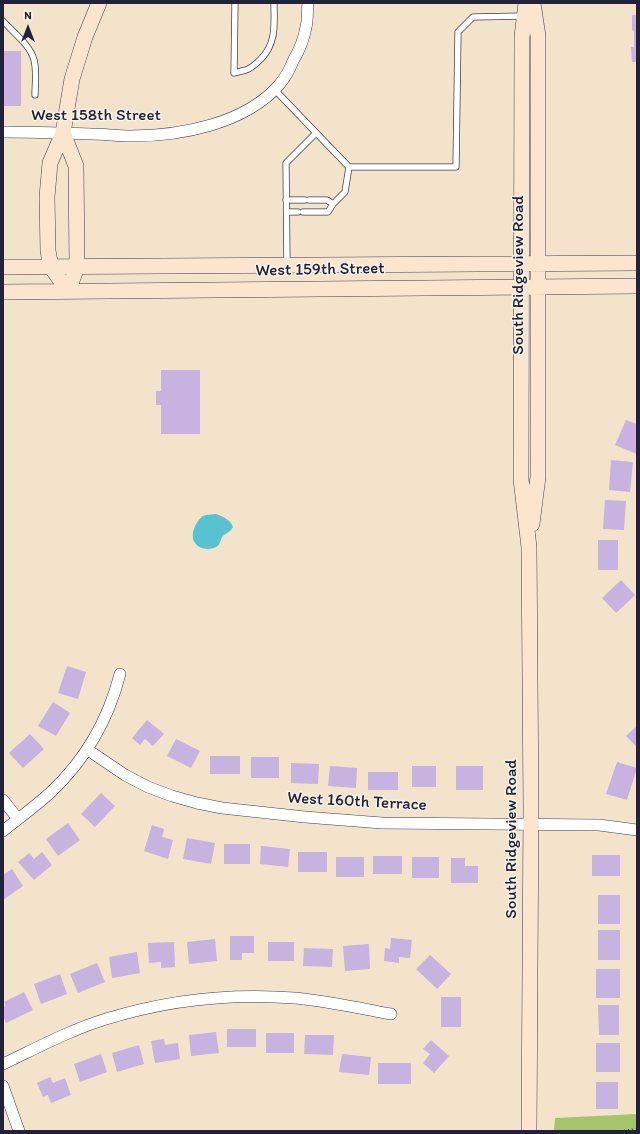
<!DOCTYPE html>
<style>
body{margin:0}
#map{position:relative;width:640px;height:1134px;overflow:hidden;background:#f3e3ca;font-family:Itim,sans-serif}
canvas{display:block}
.frame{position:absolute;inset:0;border:4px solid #22223b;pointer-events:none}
.north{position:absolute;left:8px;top:8px;width:40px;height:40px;-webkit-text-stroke:3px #f7f3e8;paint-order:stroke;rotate:0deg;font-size:11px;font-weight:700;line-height:16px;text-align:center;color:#22223b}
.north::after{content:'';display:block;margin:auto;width:14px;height:18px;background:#22223b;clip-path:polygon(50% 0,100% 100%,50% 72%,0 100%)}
</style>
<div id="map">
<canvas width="640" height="1134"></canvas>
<div class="frame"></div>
<div class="north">N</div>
</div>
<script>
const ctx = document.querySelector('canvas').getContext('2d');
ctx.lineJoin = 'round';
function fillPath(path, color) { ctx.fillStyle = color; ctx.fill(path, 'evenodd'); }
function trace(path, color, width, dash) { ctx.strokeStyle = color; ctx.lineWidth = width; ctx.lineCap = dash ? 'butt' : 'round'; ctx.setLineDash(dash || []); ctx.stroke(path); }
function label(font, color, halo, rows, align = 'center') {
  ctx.font = font + ' Itim,sans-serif'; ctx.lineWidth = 3; ctx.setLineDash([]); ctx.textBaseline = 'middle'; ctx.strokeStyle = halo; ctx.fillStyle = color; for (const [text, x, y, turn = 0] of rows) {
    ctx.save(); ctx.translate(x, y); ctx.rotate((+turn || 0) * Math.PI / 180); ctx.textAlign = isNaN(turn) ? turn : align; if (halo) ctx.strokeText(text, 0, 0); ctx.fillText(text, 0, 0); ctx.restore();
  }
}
fillPath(new Path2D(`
 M 637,1114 L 637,1131 L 554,1131 L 555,1118 Z`), '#a5c56d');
fillPath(new Path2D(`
 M 216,514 C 223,517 230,519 233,527 C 231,531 228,532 224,535 C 220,538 221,545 216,547 C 209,551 197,549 194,541 C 190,533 197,520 203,516 C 207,514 212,515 216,514 Z`), '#57c3d0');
fillPath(new Path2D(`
 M 632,15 L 637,15 L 637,62 L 632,62 L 631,47 L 634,47 L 634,31 L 632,30 Z
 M 3,51 L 21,51 L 21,106 L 3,106 Z
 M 161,370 L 200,370 L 200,434 L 161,434 L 161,405 L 156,405 L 156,391 L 161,391 Z
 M 626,420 L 637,424 L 637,454 L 615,445 Z
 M 611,460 L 633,462 L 630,492 L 609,490 Z
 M 605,500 L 626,501 L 624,530 L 603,529 Z
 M 598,540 L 618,540 L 618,570 L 598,570 Z
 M 621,580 L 635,595 L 616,613 L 602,598 Z
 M 67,666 L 86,672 L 78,699 L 58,693 Z
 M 53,702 L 70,713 L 56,736 L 38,726 Z
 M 147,720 L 164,734 L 153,746 L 145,739 L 140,745 L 132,738 Z
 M 637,726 L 637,747 L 626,736 Z
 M 30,734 L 44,749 L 23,768 L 9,753 Z
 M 176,739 L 200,751 L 191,768 L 167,756 Z
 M 210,756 L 240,756 L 240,774 L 210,774 Z
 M 251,757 L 279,757 L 279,778 L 251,778 Z
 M 617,762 L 637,768 L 627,800 L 606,794 Z
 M 291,763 L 319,764 L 318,784 L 291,783 Z
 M 330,766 L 357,768 L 356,788 L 328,786 Z
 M 412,766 L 436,766 L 436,787 L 412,787 Z
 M 456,766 L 483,766 L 483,790 L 456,790 Z
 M 368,772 L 398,772 L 398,790 L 368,790 Z
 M 101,793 L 115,806 L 95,827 L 81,814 Z
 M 68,823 L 80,840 L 58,856 L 46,839 Z
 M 152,825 L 164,829 L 162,837 L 173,840 L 168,859 L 144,851 Z
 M 187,838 L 215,843 L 211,864 L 183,859 Z
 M 224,844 L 250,844 L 250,864 L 224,864 Z
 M 261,846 L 290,849 L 288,867 L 260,864 Z
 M 42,852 L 52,865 L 34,880 L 18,862 L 29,853 L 34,859 Z
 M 298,852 L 327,852 L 327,872 L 298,872 Z
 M 592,855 L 620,855 L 620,876 L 592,876 Z
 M 373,856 L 402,856 L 402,874 L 373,874 Z
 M 336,857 L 364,857 L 364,877 L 336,877 Z
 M 412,857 L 439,857 L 439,878 L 412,878 Z
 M 451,858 L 465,858 L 465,866 L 478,866 L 478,883 L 451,883 Z
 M 12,869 L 23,886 L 3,900 L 3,875 Z
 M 598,895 L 620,895 L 620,924 L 598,924 Z
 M 598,930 L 620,930 L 620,960 L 598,960 Z
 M 230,936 L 254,936 L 254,953 L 242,953 L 242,960 L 230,960 Z
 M 391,938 L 412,940 L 410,958 L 399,957 L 399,963 L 384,961 L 385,948 L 390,949 Z
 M 215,939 L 217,961 L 189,964 L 187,942 Z
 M 174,942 L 175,967 L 161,968 L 161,962 L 149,963 L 148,943 Z
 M 268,942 L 294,942 L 294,961 L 268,961 Z
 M 369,944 L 370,969 L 345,971 L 343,946 Z
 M 304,948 L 333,949 L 332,967 L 303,966 Z
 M 137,952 L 140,973 L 112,978 L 109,957 Z
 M 430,955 L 451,974 L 437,989 L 416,969 Z
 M 97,963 L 105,982 L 78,993 L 70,974 Z
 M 596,969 L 620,969 L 620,998 L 596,998 Z
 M 60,974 L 67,994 L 41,1004 L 34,984 Z
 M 24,992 L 33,1010 L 6,1023 L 3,1016 L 3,1007 L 6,1006 L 4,1002 Z
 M 441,997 L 461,997 L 461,1027 L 441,1027 Z
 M 598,1005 L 619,1005 L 619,1035 L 599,1035 Z
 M 227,1029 L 256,1029 L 256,1047 L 227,1047 Z
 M 216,1032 L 219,1053 L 191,1056 L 189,1035 Z
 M 266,1033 L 294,1033 L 294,1053 L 266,1053 Z
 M 305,1035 L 334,1035 L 333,1055 L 304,1054 Z
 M 164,1039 L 165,1045 L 178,1043 L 180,1059 L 155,1063 L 151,1041 Z
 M 431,1040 L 449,1056 L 434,1073 L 423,1063 L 430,1054 L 423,1049 Z
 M 596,1043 L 620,1043 L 620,1072 L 596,1072 Z
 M 139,1045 L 144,1064 L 117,1072 L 112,1053 Z
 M 101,1054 L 107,1072 L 80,1082 L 74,1064 Z
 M 342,1054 L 371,1057 L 369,1075 L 339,1072 Z
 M 378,1063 L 411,1063 L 411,1084 L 378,1084 Z
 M 50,1077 L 53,1083 L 65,1078 L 71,1095 L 51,1103 L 48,1095 L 43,1097 L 37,1083 Z
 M 596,1082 L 618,1082 L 618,1109 L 596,1109 Z`), '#c7b2e0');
const lane = new Path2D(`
 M 235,3 L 234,73 C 238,72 242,71 246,70 C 252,68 257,63 261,59 C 277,42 274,24 274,3
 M 3,21 C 13,32 31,46 34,60 C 37,71 35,84 35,95
 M 274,89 L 349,167 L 456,167 L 458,32 L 473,17 L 524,16
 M 286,200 L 305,200
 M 309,200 L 327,200 L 333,204
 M 287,212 L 298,212
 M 303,212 L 328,212 L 333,204 L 345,192 L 349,167
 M 287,265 L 286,163 L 316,133`);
const street = new Path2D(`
 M 3,132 C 32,132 62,133 91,134 C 104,134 118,136 131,136 C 180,136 245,124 279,85 C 285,78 290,69 293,61 C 299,51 304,39 306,27 C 308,20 307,11 308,3
 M 88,750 L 125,775 L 148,787 L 172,796 L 197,803 L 222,808 L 305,817 L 382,823 L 599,825 L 637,830
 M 3,800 L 18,819
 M 3,831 C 19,818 36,806 51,792 C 86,759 108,721 120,674
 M 3,1064 C 37,1048 70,1030 106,1019 C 167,1000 231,993 295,998 C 327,1001 359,1008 391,1014
 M 3,1086 L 19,1131`);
const secondary = new Path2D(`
 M 526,3 L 522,37 L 521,479 L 529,547 L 531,809 L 529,1131
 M 63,133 L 76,166 L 77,267 L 68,291
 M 3,267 L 637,263
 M 68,291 L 51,267 L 48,251 L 47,197 L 50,163 L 63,133 L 72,79 L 85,37 L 99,3
 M 3,292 L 637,286
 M 532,524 L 538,477 L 538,36 L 533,3`);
trace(lane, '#413f50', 7);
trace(street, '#413f50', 12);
trace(secondary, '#413f50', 16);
trace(new Path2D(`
 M 624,1131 L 637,1129`), '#413f50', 2.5, [1, 3]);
trace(lane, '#fff', 5.5);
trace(street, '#fff', 11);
trace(secondary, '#fbe5cf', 15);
label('17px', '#22223b', '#f7f3e8', [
 ["West 158th Street",96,116],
 ["West 159th Street",320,270,-1],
 ["South Ridgeview Road",519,275,-90],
 ["West 160th Terrace",357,802,3],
 ["South Ridgeview Road",512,839,-90]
]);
</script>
